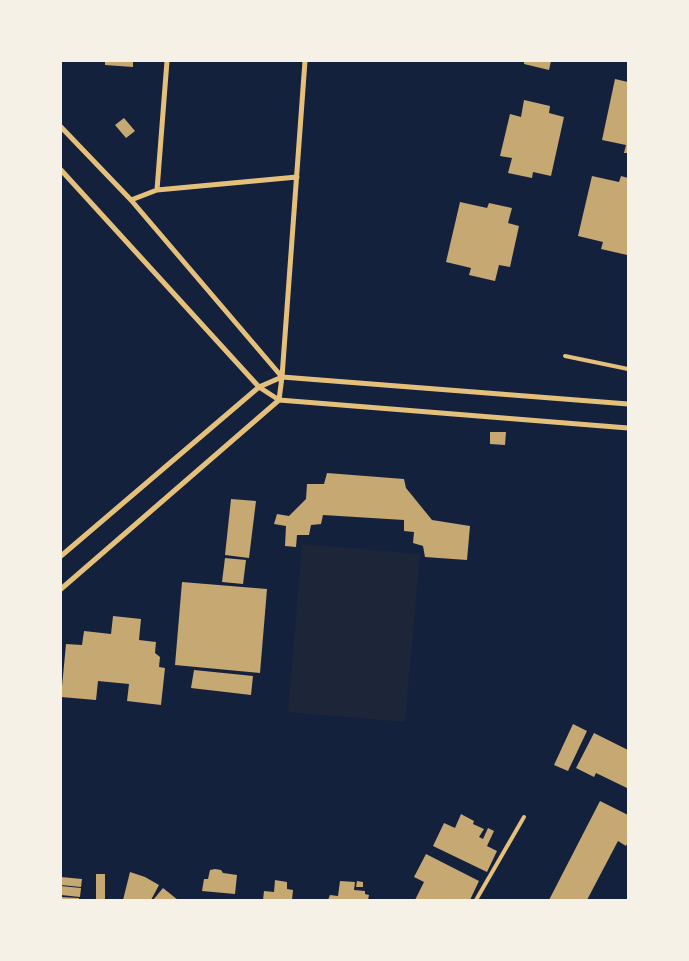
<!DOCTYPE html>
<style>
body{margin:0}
#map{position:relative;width:689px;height:961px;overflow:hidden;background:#14213d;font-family:Overpass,sans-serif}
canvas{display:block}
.frame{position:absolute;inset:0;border:62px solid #f6f1e7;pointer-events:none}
</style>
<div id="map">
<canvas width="689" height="961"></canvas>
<div class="frame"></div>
</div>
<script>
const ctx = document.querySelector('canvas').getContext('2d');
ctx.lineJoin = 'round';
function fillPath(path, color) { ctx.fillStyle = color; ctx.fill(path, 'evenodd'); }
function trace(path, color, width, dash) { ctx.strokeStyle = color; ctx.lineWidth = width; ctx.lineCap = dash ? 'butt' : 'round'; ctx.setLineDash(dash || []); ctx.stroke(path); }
fillPath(new Path2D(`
 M 302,544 L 420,554 L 405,722 L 288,712 Z`), '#1d2539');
fillPath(new Path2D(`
 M 105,61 L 133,61 L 133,67 L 105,65 Z
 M 524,61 L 551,61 L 549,70 L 524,64 Z
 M 615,79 L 628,82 L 628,153 L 624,153 L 626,145 L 602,140 Z
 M 524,100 L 550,106 L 549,113 L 564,117 L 551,176 L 533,172 L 532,178 L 508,173 L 512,158 L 500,156 L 510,114 L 521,117 Z
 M 124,118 L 135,131 L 126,138 L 115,125 Z
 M 592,176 L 619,182 L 621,176 L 628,178 L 627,255 L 601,249 L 603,242 L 578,236 Z
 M 460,202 L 487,208 L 489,203 L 512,208 L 508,223 L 519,226 L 510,267 L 499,265 L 495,281 L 469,275 L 471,268 L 446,262 Z
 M 490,432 L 506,432 L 505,445 L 490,444 Z
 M 327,473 L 404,479 L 406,488 L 432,520 L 470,526 L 467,560 L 425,557 L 423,546 L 413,543 L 414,532 L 404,531 L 404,520 L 323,515 L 321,524 L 311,525 L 309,535 L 297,535 L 296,547 L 285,546 L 286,526 L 274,524 L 277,514 L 289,516 L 306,499 L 307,484 L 324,484 Z
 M 231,499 L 256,501 L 249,558 L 225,555 Z
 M 225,558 L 246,560 L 243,584 L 222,582 Z
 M 182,582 L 267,589 L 260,673 L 175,665 Z
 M 113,616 L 141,619 L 139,640 L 156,642 L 155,653 L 160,657 L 159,667 L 165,668 L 161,705 L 127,701 L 129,684 L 98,681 L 96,700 L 61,697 L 66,644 L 82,645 L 84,631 L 111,634 Z
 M 194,670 L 253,676 L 251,695 L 191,688 Z
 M 573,724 L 587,731 L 568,771 L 554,765 Z
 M 594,733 L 628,750 L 627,788 L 596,773 L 594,777 L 576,768 Z
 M 600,801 L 628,815 L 628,842 L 626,846 L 618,841 L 587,900 L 549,900 Z
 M 461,814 L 474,821 L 473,824 L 484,829 L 479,837 L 483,839 L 488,828 L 494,831 L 487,846 L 497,851 L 487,872 L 433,846 L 444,823 L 455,828 Z
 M 426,854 L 479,881 L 470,900 L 415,900 L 424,882 L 414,877 Z
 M 215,869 L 221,870 L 223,873 L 237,875 L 235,894 L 202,891 L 204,879 L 208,879 L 210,870 Z
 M 130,872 L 145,877 L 159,885 L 151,900 L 123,900 Z
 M 96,874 L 105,874 L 105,899 L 96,899 Z
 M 61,877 L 82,879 L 81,887 L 61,885 Z
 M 275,880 L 287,882 L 287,889 L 293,890 L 292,900 L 263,900 L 264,891 L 274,892 Z
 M 340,881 L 355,882 L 354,890 L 365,891 L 365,894 L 369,895 L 368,900 L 328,900 L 330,895 L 338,896 Z
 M 357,881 L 363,882 L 363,887 L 356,887 Z
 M 61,886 L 81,888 L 80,897 L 61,895 Z
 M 163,888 L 178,900 L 153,900 Z
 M 61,897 L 79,898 L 79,900 L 61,900 Z`), '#c6a872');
trace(new Path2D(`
 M 565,356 L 628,369
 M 476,900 L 524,817`), '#e5c07b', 4);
trace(new Path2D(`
 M 61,127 L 131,200 L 282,377
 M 61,170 L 259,387 L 279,400 L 628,428
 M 157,190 L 167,61
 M 131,200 L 157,190 L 297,177
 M 61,556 L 259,387 L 282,377 L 628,404
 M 61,589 L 279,400 L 282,377 L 305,61`), '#e5c07b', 5);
</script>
